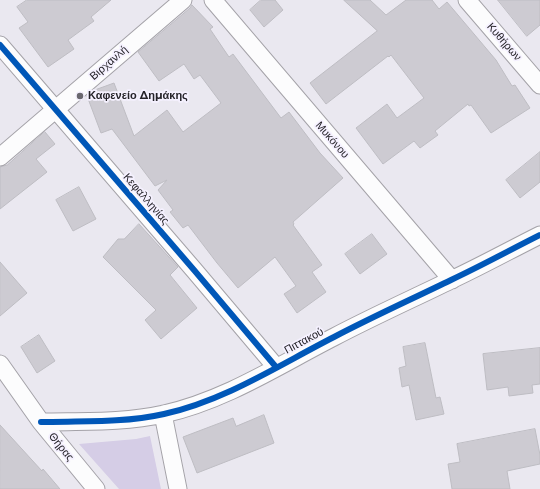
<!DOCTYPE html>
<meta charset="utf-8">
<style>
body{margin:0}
canvas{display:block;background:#eae8f0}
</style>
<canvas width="540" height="489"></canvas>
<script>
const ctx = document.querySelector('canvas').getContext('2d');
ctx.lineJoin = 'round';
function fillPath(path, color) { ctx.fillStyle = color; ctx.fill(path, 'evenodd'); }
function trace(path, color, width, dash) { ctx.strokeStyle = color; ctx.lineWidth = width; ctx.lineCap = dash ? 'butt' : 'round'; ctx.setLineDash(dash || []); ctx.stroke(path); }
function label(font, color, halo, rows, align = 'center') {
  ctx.font = font + ' Montserrat,sans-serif'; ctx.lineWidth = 3.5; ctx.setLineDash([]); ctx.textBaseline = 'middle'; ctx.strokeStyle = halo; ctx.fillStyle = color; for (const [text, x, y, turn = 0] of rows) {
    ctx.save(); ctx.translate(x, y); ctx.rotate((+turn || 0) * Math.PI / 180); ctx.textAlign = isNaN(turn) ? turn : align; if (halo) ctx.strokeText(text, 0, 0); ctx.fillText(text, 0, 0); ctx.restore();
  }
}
fillPath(new Path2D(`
 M 150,436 L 161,489 L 119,489 L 79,444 L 136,439 Z`), '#d5cde6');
const building = new Path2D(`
 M 27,0 L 111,0 L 91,17 L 94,21 L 68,40 L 74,49 L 48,67 L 19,28 L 28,22 L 17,7 Z
 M 261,0 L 275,0 L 283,10 L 264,27 L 250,10 Z
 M 344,0 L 370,0 L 386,15 L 406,0 L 432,0 L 439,9 L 447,2 L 496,60 L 512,86 L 515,85 L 530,108 L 491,133 L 471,105 L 469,106 L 468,104 L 435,131 L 438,135 L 420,148 L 414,141 L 383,164 L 356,128 L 387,104 L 397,118 L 424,98 L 391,55 L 389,57 L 388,56 L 326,104 L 310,83 L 377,31 Z
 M 498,0 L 540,0 L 540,25 L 527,36 Z
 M 192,5 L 213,27 L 210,29 L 229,57 L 233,54 L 281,118 L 289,112 L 320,153 L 343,178 L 293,222 L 294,224 L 293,225 L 322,265 L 312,272 L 326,292 L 297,313 L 284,294 L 296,286 L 275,257 L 238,288 L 217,263 L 188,225 L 183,228 L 170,212 L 173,210 L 158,190 L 167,180 L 155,186 L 112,129 L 101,133 L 87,96 L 92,91 L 114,83 L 134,136 L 167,110 L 183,132 L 221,103 L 200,75 L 194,79 L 184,64 L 159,81 L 138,52 L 190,8 Z
 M 45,132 L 55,144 L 36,159 L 47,172 L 0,209 L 0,167 L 7,165 Z
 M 540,152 L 540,182 L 520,198 L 506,180 Z
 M 79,187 L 96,219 L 73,231 L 56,200 Z
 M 139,224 L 178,267 L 170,275 L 197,308 L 161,339 L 145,320 L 156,310 L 103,257 L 118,239 L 124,239 Z
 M 372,234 L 387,254 L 360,274 L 345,254 Z
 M 0,262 L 27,293 L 0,316 Z
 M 39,335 L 55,361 L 37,373 L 21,347 Z
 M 425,343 L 436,398 L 440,397 L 444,414 L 416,420 L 409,385 L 402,387 L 399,368 L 406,366 L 403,347 Z
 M 540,348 L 540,384 L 532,385 L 533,393 L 509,396 L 508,387 L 487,390 L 483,354 Z
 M 264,415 L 274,443 L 197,473 L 183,437 L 233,418 L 236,426 Z
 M 0,425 L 42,471 L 43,469 L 60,489 L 0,489 Z
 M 535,429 L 540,455 L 540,464 L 507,471 L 510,489 L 452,489 L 448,464 L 460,462 L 457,444 Z`);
fillPath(building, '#cdcbd2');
trace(building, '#bebdc3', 1);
const street = new Path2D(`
 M 213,0 L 452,280
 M 467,0 L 540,85
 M 0,45 L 194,270 L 276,367
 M 0,157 L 183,0
 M 0,364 L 41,422 L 96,489
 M 163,414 L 178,489
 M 41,422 C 82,421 124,423 164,414 C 226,400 279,365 334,337 C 372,317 412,299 451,280 C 481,266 510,250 540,235`);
trace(street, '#a4a2a8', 19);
trace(street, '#fcfcfd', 17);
trace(new Path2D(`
 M 0,45 L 194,270 L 276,367
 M 41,422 C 82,421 124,423 164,414 C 226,400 279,365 334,337 C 372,317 412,299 451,280 C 481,266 510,250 540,235`), '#0057b8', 6);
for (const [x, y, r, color] of [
 [80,96,4,"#6a686f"]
]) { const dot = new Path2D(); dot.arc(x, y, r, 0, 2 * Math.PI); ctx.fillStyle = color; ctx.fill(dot); trace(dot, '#f5f1ff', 1.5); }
label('11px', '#252329', '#f5f1ff', [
 ["Κυθήρων",504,42,49],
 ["Βιρχανλή",109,63,-41],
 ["Μυκόνου",332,140,49],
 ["Κεφαλληνίας",146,199,49],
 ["Πιττακού",304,341,-28],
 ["Θήρας",61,447,51]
]);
label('bold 11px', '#252329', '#f5f1ff', [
 ["Καφενείο Δημάκης",88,96]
], 'left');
</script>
